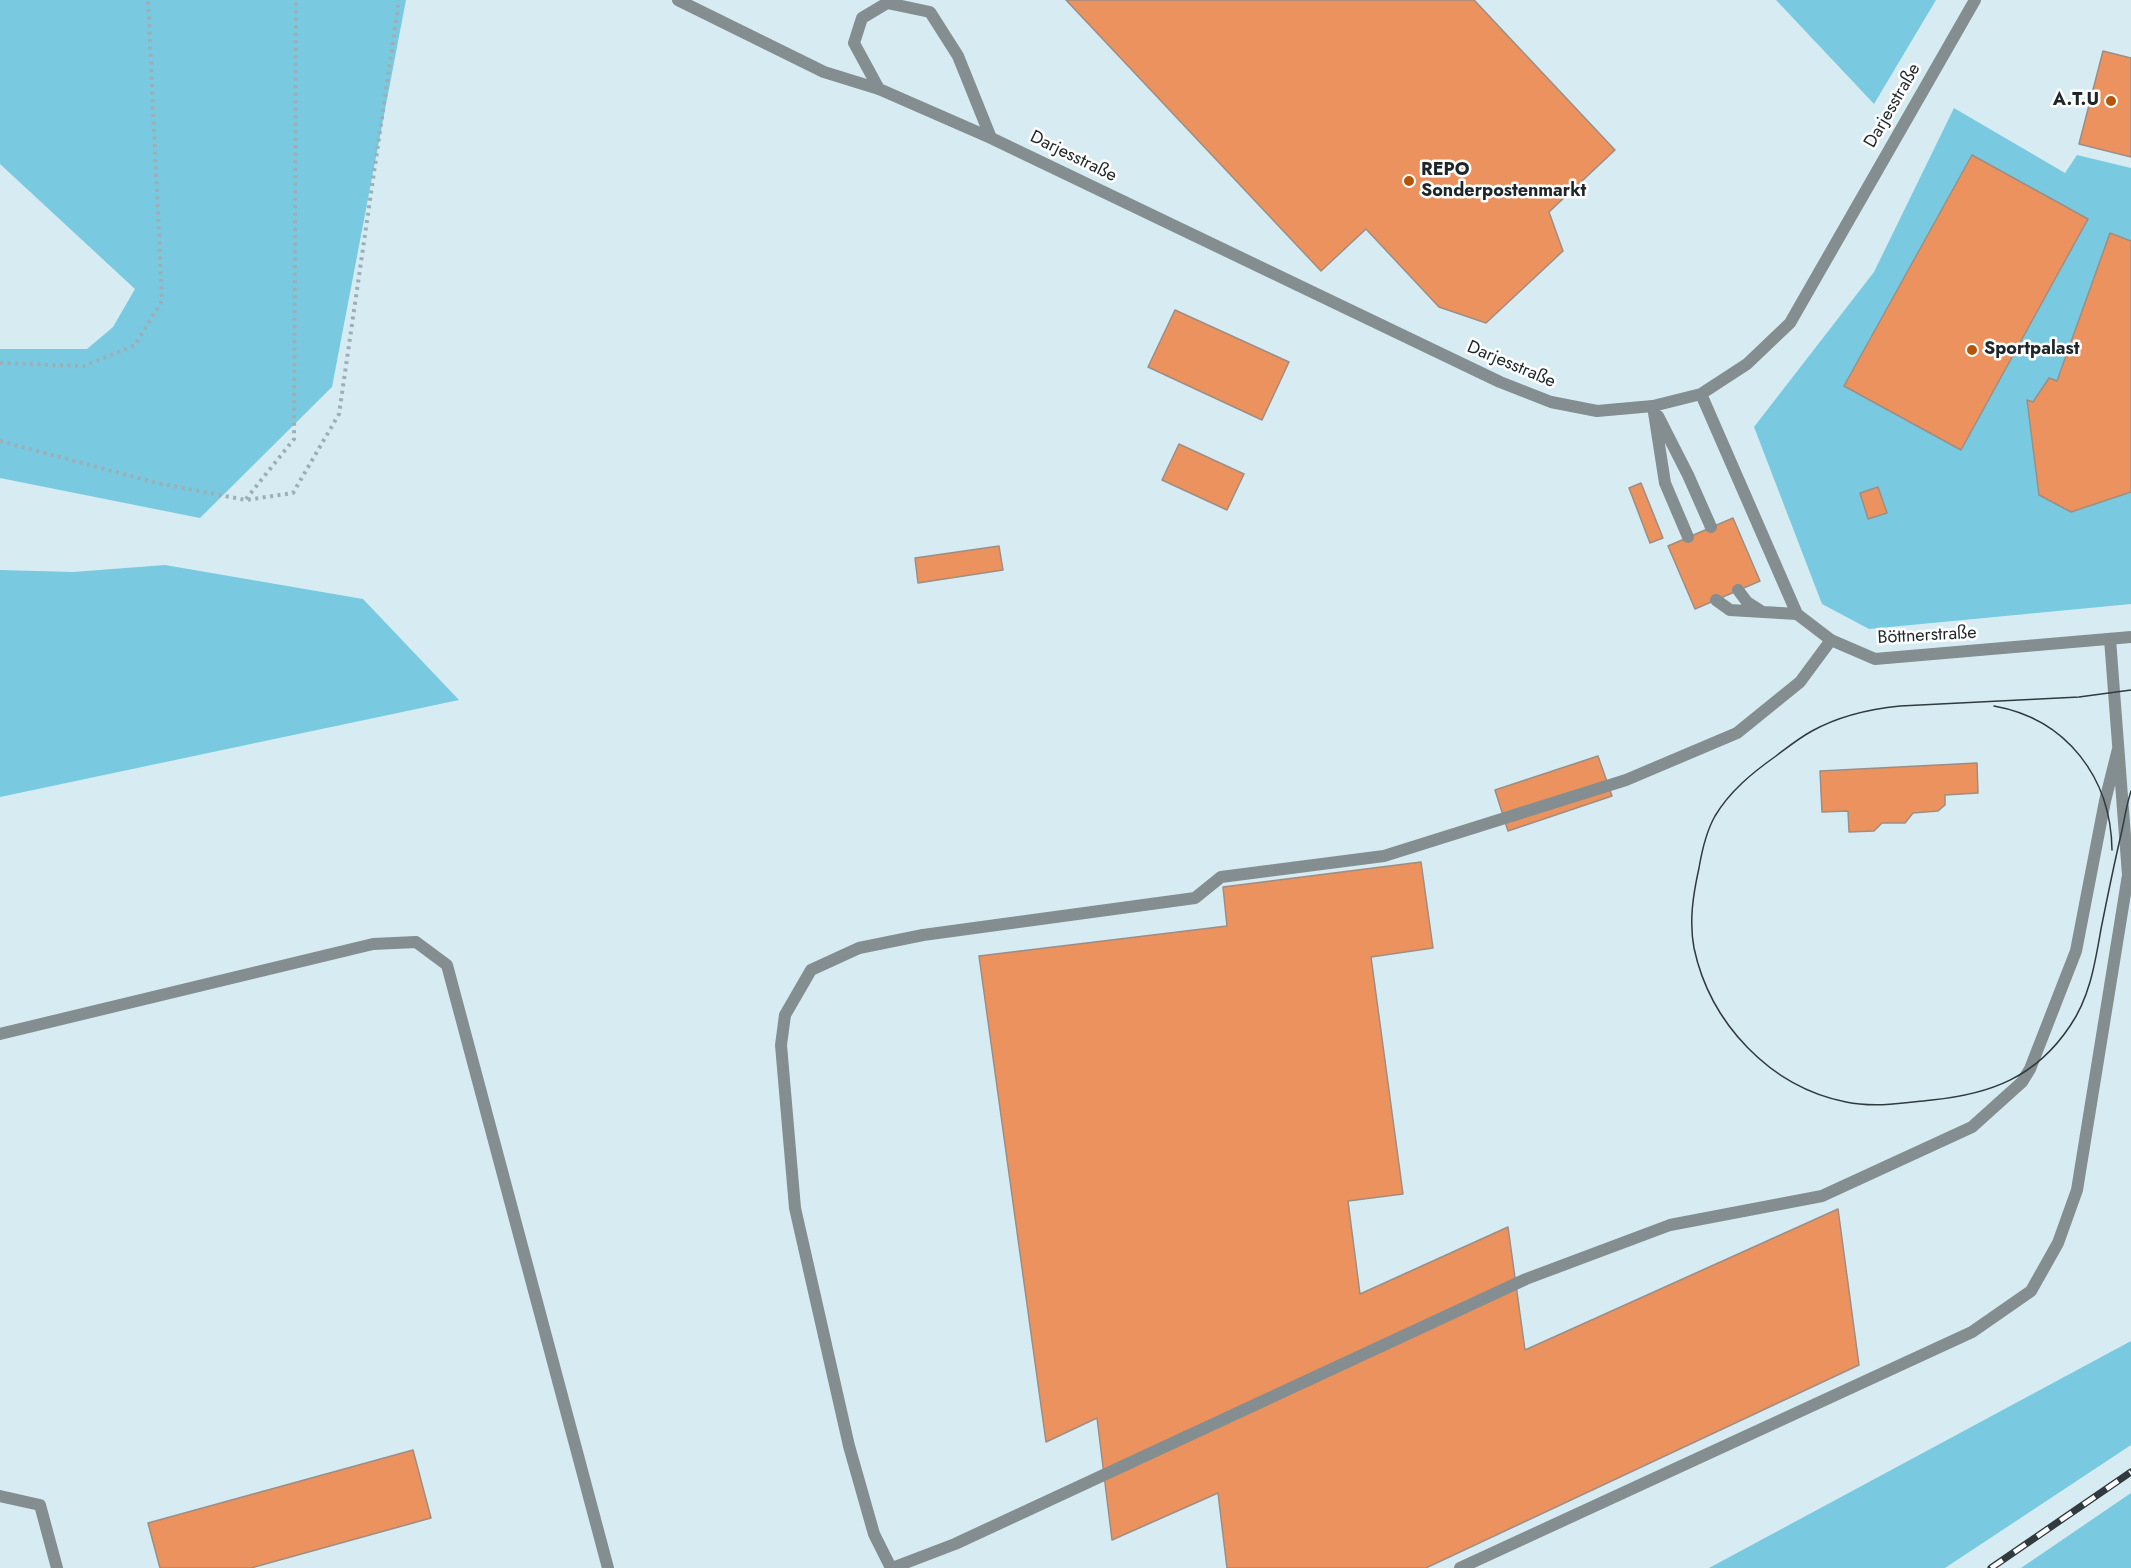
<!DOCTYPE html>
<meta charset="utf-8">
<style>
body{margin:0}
canvas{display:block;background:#d6ecf2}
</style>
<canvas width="2131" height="1568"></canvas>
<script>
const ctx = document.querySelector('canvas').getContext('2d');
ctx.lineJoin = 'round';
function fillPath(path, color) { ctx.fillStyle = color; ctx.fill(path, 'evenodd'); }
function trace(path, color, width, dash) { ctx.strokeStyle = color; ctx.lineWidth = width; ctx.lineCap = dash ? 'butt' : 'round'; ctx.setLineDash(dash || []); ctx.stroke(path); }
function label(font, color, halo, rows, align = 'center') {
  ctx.font = font + ' Jost,sans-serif'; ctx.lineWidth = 5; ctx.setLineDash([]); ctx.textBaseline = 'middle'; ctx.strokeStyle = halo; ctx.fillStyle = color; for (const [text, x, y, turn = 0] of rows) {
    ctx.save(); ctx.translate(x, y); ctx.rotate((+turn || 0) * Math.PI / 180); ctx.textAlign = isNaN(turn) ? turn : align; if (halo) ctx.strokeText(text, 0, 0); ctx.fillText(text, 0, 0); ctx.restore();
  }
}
fillPath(new Path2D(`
 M 0,0 L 406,0 L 332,387 L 200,518 L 0,478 L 0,349 L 87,349 L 113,327 L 135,289 L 0,164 Z
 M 1776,0 L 1936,0 L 1874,104 Z
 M 1954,108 L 2065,173 L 2077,155 L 2131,168 L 2131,604 L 1869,629 L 1822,604 L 1754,427 L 1874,272 Z
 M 165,565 L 363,599 L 459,700 L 0,797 L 0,570 L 73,572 Z
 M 2131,1341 L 2131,1445 L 1945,1568 L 1709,1568 Z
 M 2131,1493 L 2131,1568 L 2021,1568 Z`), '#79cae0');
const building = new Path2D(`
 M 1066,0 L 1474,0 L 1615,150 L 1549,212 L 1563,251 L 1486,323 L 1439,307 L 1366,229 L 1321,271 Z
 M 2103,51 L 2131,58 L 2131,157 L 2079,144 Z
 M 1972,155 L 2088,219 L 1961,450 L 1844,386 Z
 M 2110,233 L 2131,241 L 2131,492 L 2071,512 L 2039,495 L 2027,400 L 2033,402 L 2049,378 L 2057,381 Z
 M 1175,310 L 1289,362 L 1262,420 L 1148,367 Z
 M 1179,444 L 1244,474 L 1227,510 L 1162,480 Z
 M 1641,483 L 1663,538 L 1650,543 L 1629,488 Z
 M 1878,487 L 1887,513 L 1868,519 L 1860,493 Z
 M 1733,518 L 1760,581 L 1695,609 L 1668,546 Z
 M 999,546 L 1003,570 L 918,583 L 915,558 Z
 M 1598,756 L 1612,796 L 1508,831 L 1495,790 Z
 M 1977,763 L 1978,793 L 1945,795 L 1945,805 L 1938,811 L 1913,813 L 1905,823 L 1882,823 L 1874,831 L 1849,832 L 1848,811 L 1822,812 L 1820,771 Z
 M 1421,862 L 1433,948 L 1371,957 L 1403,1194 L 1348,1201 L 1360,1294 L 1508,1227 L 1525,1350 L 1838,1209 L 1859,1365 L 1426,1568 L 1227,1568 L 1218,1493 L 1112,1540 L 1097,1418 L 1046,1442 L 979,956 L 1227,926 L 1223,887 Z
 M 413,1450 L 431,1518 L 251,1568 L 160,1568 L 148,1523 Z`);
fillPath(building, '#ec925e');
trace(building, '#9e8d84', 1.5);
trace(new Path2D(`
 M 0,363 L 84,366 L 135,345 L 162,301 L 148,0
 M 0,441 L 157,483 L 246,500 L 293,493 L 339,414 L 399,0
 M 246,499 L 294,439 L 296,0`), '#9dafb4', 4, [3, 4.5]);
trace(new Path2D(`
 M 678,0 L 824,72 L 879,89
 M 1653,406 L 1665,483 L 1688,537
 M 1658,416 L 1688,475 L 1711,527
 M 1738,590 L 1747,602 L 1761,611
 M 1716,600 L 1730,610 L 1797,614
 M 0,1034 L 373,944 L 416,942 L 447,965 L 608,1568
 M 0,1496 L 40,1505 L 57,1568
 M 891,1568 L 874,1534 L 849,1446 L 795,1208 L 781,1045 L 785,1015 L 811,970 L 859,948 L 923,935 L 1195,898 L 1221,877 L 1384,856 L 1626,780 L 1737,733 L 1800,682 L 1831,640
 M 892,1568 L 955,1544 L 1526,1279 L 1670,1225 L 1822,1196 L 1972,1127 L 2022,1082 L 2030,1069 L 2076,951 L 2105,801 L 2118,749
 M 1460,1568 L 1972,1332 L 2031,1291 L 2058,1243 L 2077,1190 L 2128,875 L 2110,639`), '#848d8f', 12);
trace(new Path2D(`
 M 991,138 L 958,56 L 930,12 L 887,3 L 862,18 L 854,43 L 879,89 L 991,138 L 1500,382 L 1551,402 L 1597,411 L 1653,406 L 1701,394 L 1747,364 L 1790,323 L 1975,0
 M 1701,394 L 1797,614 L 1831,640 L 1875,659 L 2131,637`), '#848d8f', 12);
trace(new Path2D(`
 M 2131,690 L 2079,697 L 1900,706 C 1870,709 1839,716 1812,731 C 1799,738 1788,747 1776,756 C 1752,773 1730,791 1715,816 C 1706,832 1702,850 1699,868 C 1693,895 1689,921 1694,948 C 1710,1023 1770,1087 1846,1102 C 1874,1108 1904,1103 1932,1100 C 1991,1094 2036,1077 2070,1026 C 2090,997 2095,963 2101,929 C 2107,899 2113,869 2120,839 C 2124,823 2126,806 2131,791
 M 1994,706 C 2067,719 2111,778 2112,850`), '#313a3e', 1.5);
const rail = new Path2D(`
 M 1991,1568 L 2131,1472`);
trace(rail, '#313a3e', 7);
trace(rail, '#fff', 4.5, [14]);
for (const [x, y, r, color] of [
 [2111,101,6,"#b45509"],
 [1409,181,6,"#b45509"],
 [1972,350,6,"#b45509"]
]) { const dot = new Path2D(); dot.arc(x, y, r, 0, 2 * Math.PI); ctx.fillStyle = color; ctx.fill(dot); trace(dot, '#fff', 2); }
label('bold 18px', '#1e2629', '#fff', [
 ["A.T.U",2099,101,"right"],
 ["REPO",1421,171],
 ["Sonderpostenmarkt",1421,192],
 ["Sportpalast",1984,350]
], 'left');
label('18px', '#1e2629', '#fff', [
 ["Darjesstraße",1893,106,-60],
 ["Darjesstraße",1073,157,26],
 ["Darjesstraße",1511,365,23],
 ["Böttnerstraße",1927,636,-3]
]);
</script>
